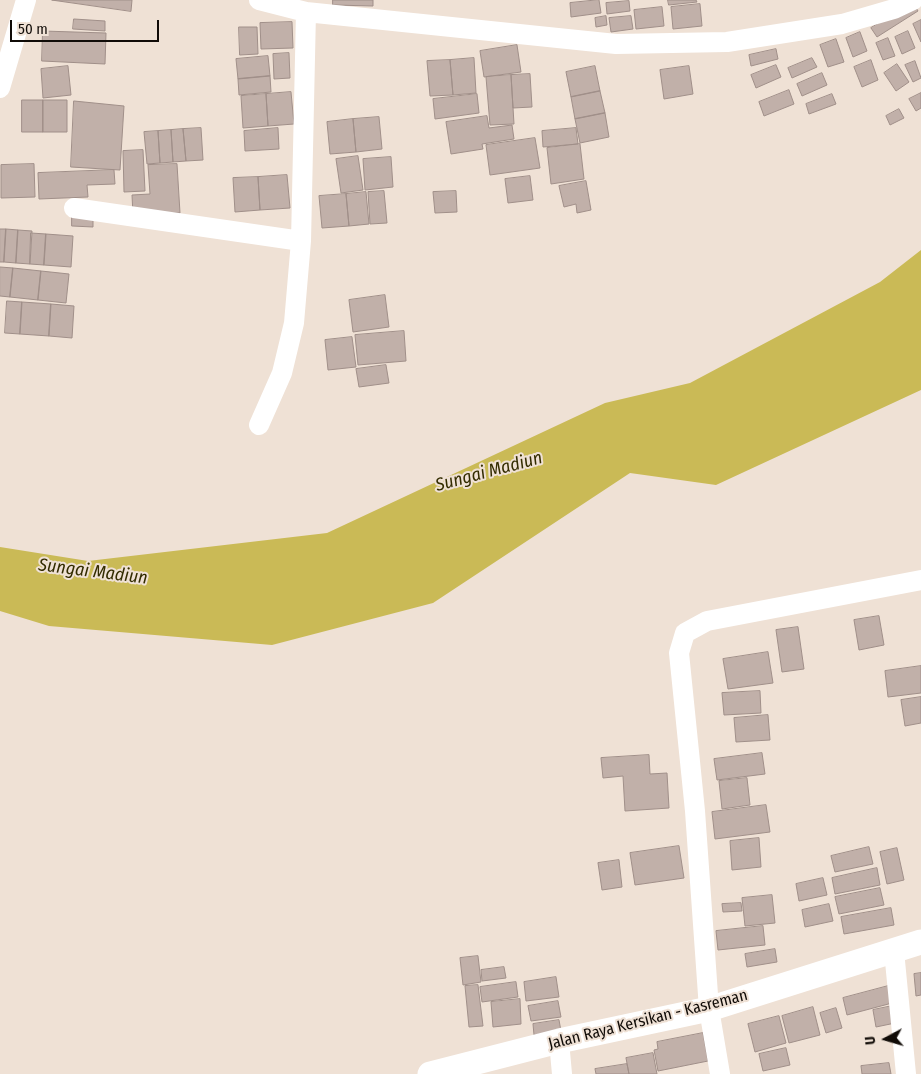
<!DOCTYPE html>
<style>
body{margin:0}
#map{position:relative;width:921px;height:1074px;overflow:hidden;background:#efe1d5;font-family:"Fira Sans Condensed",sans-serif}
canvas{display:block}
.north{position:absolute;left:861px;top:1014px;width:50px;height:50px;-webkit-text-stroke:4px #efe1d5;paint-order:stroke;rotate:264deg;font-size:14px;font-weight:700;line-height:20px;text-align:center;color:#100b07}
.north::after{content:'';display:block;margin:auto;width:18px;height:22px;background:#100b07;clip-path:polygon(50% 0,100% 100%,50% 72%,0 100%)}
.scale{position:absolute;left:10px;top:20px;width:149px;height:22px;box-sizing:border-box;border:2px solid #100b07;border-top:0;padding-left:6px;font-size:15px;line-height:18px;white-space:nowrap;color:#100b07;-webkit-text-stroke:4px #efe1d5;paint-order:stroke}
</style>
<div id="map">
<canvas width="921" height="1074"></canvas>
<div class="north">U</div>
<div class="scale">50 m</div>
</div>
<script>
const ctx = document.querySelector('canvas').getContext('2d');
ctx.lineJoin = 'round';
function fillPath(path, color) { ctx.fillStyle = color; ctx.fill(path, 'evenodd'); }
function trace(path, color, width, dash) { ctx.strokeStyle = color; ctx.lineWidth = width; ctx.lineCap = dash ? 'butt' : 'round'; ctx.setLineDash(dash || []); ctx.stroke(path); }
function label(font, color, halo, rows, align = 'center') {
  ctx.font = font + ' "Fira Sans Condensed",sans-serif'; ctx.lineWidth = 4; ctx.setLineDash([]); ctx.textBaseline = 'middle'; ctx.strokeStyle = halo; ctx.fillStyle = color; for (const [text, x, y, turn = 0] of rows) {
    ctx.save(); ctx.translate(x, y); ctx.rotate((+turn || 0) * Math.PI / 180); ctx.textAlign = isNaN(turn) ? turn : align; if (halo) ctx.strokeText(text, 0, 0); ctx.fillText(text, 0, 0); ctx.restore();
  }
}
fillPath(new Path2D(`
 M 921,250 L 921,390 L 716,485 L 630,473 L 433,603 L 272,645 L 49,626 L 0,611 L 0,547 L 88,561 L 327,533 L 605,403 L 690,383 L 880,282 Z`), '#caba56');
const building = new Path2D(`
 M 52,0 L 132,0 L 131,11 Z
 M 333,0 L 373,0 L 373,6 L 333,5 Z
 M 599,0 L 601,13 L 571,17 L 570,3 Z
 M 668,0 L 696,0 L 697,2 L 669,5 Z
 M 629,1 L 630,11 L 607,14 L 606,3 Z
 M 913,3 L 918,11 L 877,37 L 871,28 Z
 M 700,4 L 702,26 L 673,29 L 671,7 Z
 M 662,7 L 664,26 L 636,29 L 634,10 Z
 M 606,16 L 607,25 L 596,27 L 595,18 Z
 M 631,16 L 633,29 L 611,32 L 609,18 Z
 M 74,19 L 105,21 L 105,31 L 73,29 Z
 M 921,20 L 921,42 L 913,24 Z
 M 292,22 L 293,48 L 261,49 L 260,23 Z
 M 239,27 L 257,27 L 258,54 L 240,55 Z
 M 43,31 L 106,33 L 105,64 L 42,61 Z
 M 908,31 L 915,48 L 902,54 L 895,37 Z
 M 860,32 L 867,51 L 853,57 L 846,38 Z
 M 888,38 L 895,56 L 883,60 L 876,43 Z
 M 836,39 L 844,62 L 828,67 L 820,45 Z
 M 517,45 L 521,72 L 484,77 L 480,51 Z
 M 776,49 L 778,59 L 751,66 L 749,55 Z
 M 289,53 L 290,78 L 274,79 L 273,54 Z
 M 268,56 L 270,76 L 238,79 L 236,59 Z
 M 474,58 L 476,93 L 453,95 L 450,60 Z
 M 812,58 L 817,67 L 792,78 L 788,68 Z
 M 450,60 L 453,95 L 430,96 L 427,61 Z
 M 871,60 L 878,80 L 862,87 L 854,67 Z
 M 915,61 L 921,78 L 913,82 L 905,65 Z
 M 897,64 L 909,82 L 896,91 L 884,73 Z
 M 776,65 L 781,77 L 756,88 L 751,75 Z
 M 68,66 L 71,95 L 43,98 L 41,69 Z
 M 595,66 L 600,91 L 571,97 L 566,72 Z
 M 689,66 L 693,94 L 664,99 L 660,70 Z
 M 822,73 L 827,85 L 802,96 L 797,84 Z
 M 530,74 L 532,107 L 513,108 L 511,75 Z
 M 511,75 L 514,124 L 490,125 L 486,77 Z
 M 270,76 L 271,92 L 239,95 L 238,79 Z
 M 789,90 L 794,104 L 764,116 L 759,102 Z
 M 600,91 L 605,113 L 575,119 L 571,97 Z
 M 291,92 L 294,124 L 268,126 L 266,94 Z
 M 921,93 L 921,108 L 916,111 L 909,99 Z
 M 266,94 L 268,126 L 243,128 L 241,96 Z
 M 477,94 L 479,113 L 435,119 L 433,99 Z
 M 832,94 L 836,104 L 809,114 L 806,104 Z
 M 22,100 L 43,100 L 43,132 L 22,132 Z
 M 43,100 L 67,100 L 67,132 L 43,132 Z
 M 74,101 L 124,106 L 120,170 L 71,167 Z
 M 899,109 L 904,118 L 890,125 L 886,116 Z
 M 605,113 L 609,137 L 580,143 L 575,119 Z
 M 487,116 L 489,128 L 512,125 L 514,139 L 482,144 L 483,149 L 451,154 L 446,122 Z
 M 379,117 L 382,149 L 356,152 L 353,119 Z
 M 353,119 L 356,152 L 330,154 L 327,122 Z
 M 201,128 L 203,160 L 186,161 L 183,129 Z
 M 278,128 L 279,149 L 245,151 L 244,131 Z
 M 576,128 L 578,144 L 543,147 L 542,131 Z
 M 183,129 L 186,161 L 173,162 L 171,130 Z
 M 171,130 L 173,162 L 160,163 L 158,131 Z
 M 158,131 L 160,163 L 147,164 L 144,132 Z
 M 535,138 L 540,168 L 490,175 L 486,145 Z
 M 580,144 L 584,179 L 551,184 L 547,148 Z
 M 143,150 L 145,191 L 124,192 L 123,151 Z
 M 358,156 L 363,190 L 341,193 L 336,159 Z
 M 391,157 L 393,187 L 365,190 L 363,159 Z
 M 34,164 L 35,197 L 1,198 L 1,165 Z
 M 177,164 L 180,213 L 133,215 L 132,195 L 150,194 L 148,165 Z
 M 114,170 L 115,184 L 87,185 L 88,197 L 39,199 L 38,173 Z
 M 287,175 L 290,208 L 260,210 L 258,177 Z
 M 530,176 L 533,200 L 508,203 L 505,179 Z
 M 258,177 L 260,210 L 235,212 L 233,178 Z
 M 586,181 L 591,210 L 577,213 L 576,204 L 564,207 L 559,186 Z
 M 384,191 L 387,223 L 370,224 L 368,192 Z
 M 456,191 L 457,212 L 435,213 L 433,192 Z
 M 366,192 L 369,224 L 349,226 L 346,194 Z
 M 346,194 L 349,226 L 322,228 L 319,196 Z
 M 72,215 L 93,215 L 93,227 L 72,226 Z
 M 0,229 L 6,229 L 4,262 L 0,262 Z
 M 6,229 L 18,230 L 16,263 L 4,262 Z
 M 18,230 L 32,231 L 30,264 L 16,263 Z
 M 31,233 L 46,234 L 44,265 L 30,264 Z
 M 46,234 L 73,236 L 71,267 L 44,265 Z
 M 0,267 L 13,268 L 10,297 L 0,296 Z
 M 13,268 L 41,271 L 38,300 L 10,297 Z
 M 41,271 L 69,274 L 66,303 L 38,300 Z
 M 385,295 L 389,327 L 353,332 L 349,300 Z
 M 7,301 L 22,302 L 20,334 L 5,333 Z
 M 22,302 L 51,304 L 49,336 L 20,334 Z
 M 51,304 L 74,306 L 72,338 L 49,336 Z
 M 404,331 L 406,361 L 358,365 L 355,335 Z
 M 352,337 L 356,367 L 328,370 L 325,340 Z
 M 386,365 L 389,383 L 359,387 L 356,369 Z
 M 879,616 L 884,645 L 859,650 L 854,620 Z
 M 798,627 L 804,669 L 782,672 L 776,630 Z
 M 768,652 L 773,683 L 728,689 L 723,659 Z
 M 921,666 L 921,693 L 888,697 L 885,671 Z
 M 760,691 L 761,713 L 724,715 L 722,693 Z
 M 921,697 L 921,723 L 905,726 L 901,700 Z
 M 768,715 L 770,740 L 736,742 L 734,718 Z
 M 762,753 L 765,774 L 717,780 L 714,759 Z
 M 649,755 L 650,774 L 667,773 L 669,808 L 625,811 L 623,776 L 603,778 L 601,758 Z
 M 747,778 L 750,805 L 722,809 L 719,781 Z
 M 766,805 L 770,832 L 715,839 L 712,812 Z
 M 759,838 L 761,867 L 732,870 L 730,841 Z
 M 679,846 L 684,878 L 635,885 L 630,853 Z
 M 869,847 L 873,864 L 835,872 L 831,856 Z
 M 897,848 L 904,880 L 887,884 L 880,852 Z
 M 619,860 L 622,887 L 602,890 L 598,863 Z
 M 877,868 L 880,885 L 835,894 L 832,878 Z
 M 823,878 L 827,895 L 799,901 L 796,884 Z
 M 880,888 L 884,905 L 839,914 L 835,897 Z
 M 772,895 L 775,923 L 745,926 L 742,898 Z
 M 741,903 L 742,911 L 723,912 L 722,904 Z
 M 829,904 L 833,921 L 805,927 L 802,910 Z
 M 891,908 L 894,925 L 844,934 L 841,917 Z
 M 763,926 L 765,945 L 718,950 L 716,931 Z
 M 775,949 L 777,962 L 747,967 L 745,954 Z
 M 478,956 L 481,982 L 463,985 L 460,958 Z
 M 504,967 L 506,978 L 482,981 L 481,970 Z
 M 921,973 L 921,995 L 916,996 L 914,974 Z
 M 556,977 L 559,997 L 526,1001 L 524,982 Z
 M 516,982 L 518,997 L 482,1002 L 480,987 Z
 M 478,985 L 483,1026 L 469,1027 L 465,986 Z
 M 892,985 L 896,1002 L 847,1015 L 843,998 Z
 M 520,999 L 521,1024 L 493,1027 L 491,1002 Z
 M 558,1001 L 561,1017 L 531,1021 L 528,1006 Z
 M 897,1005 L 900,1022 L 876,1027 L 873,1010 Z
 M 813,1007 L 820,1035 L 789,1043 L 782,1016 Z
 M 836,1008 L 842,1028 L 826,1033 L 820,1013 Z
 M 779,1016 L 786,1043 L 755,1052 L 748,1024 Z
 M 559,1020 L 561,1031 L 534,1035 L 533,1024 Z
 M 703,1033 L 708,1061 L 658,1071 L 654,1050 L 658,1049 L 657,1042 Z
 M 786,1048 L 790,1065 L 763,1071 L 759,1054 Z
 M 653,1053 L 657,1074 L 629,1074 L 626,1058 Z
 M 889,1063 L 891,1074 L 862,1074 L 861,1066 Z
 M 627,1064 L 629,1074 L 596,1074 L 595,1069 Z`);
fillPath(building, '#c1b0a9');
trace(building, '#a08f89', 1);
trace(new Path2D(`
 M 259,0 L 306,12 L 616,44 L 727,42 L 842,24 L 894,9 L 913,0
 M 0,88 L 26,0
 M 74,208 L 301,241
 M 259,425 L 282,373 L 294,323 L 301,241 L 306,12
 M 894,951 L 906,1074
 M 559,1041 L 562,1074
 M 720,1074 L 709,1009 L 695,811 L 679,653 L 685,633 L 707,621 L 921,580`), '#fff', 20);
trace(new Path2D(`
 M 430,1074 L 559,1041 L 709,1009 L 921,942`), '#fff', 25);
label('16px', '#100b07', '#efe1d5', [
 ["Jalan Raya Kersikan - Kasreman",648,1020,-14]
]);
label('italic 18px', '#332c00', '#efe1d5', [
 ["Sungai Madiun",489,472,-15],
 ["Sungai Madiun",93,572,7]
]);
</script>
